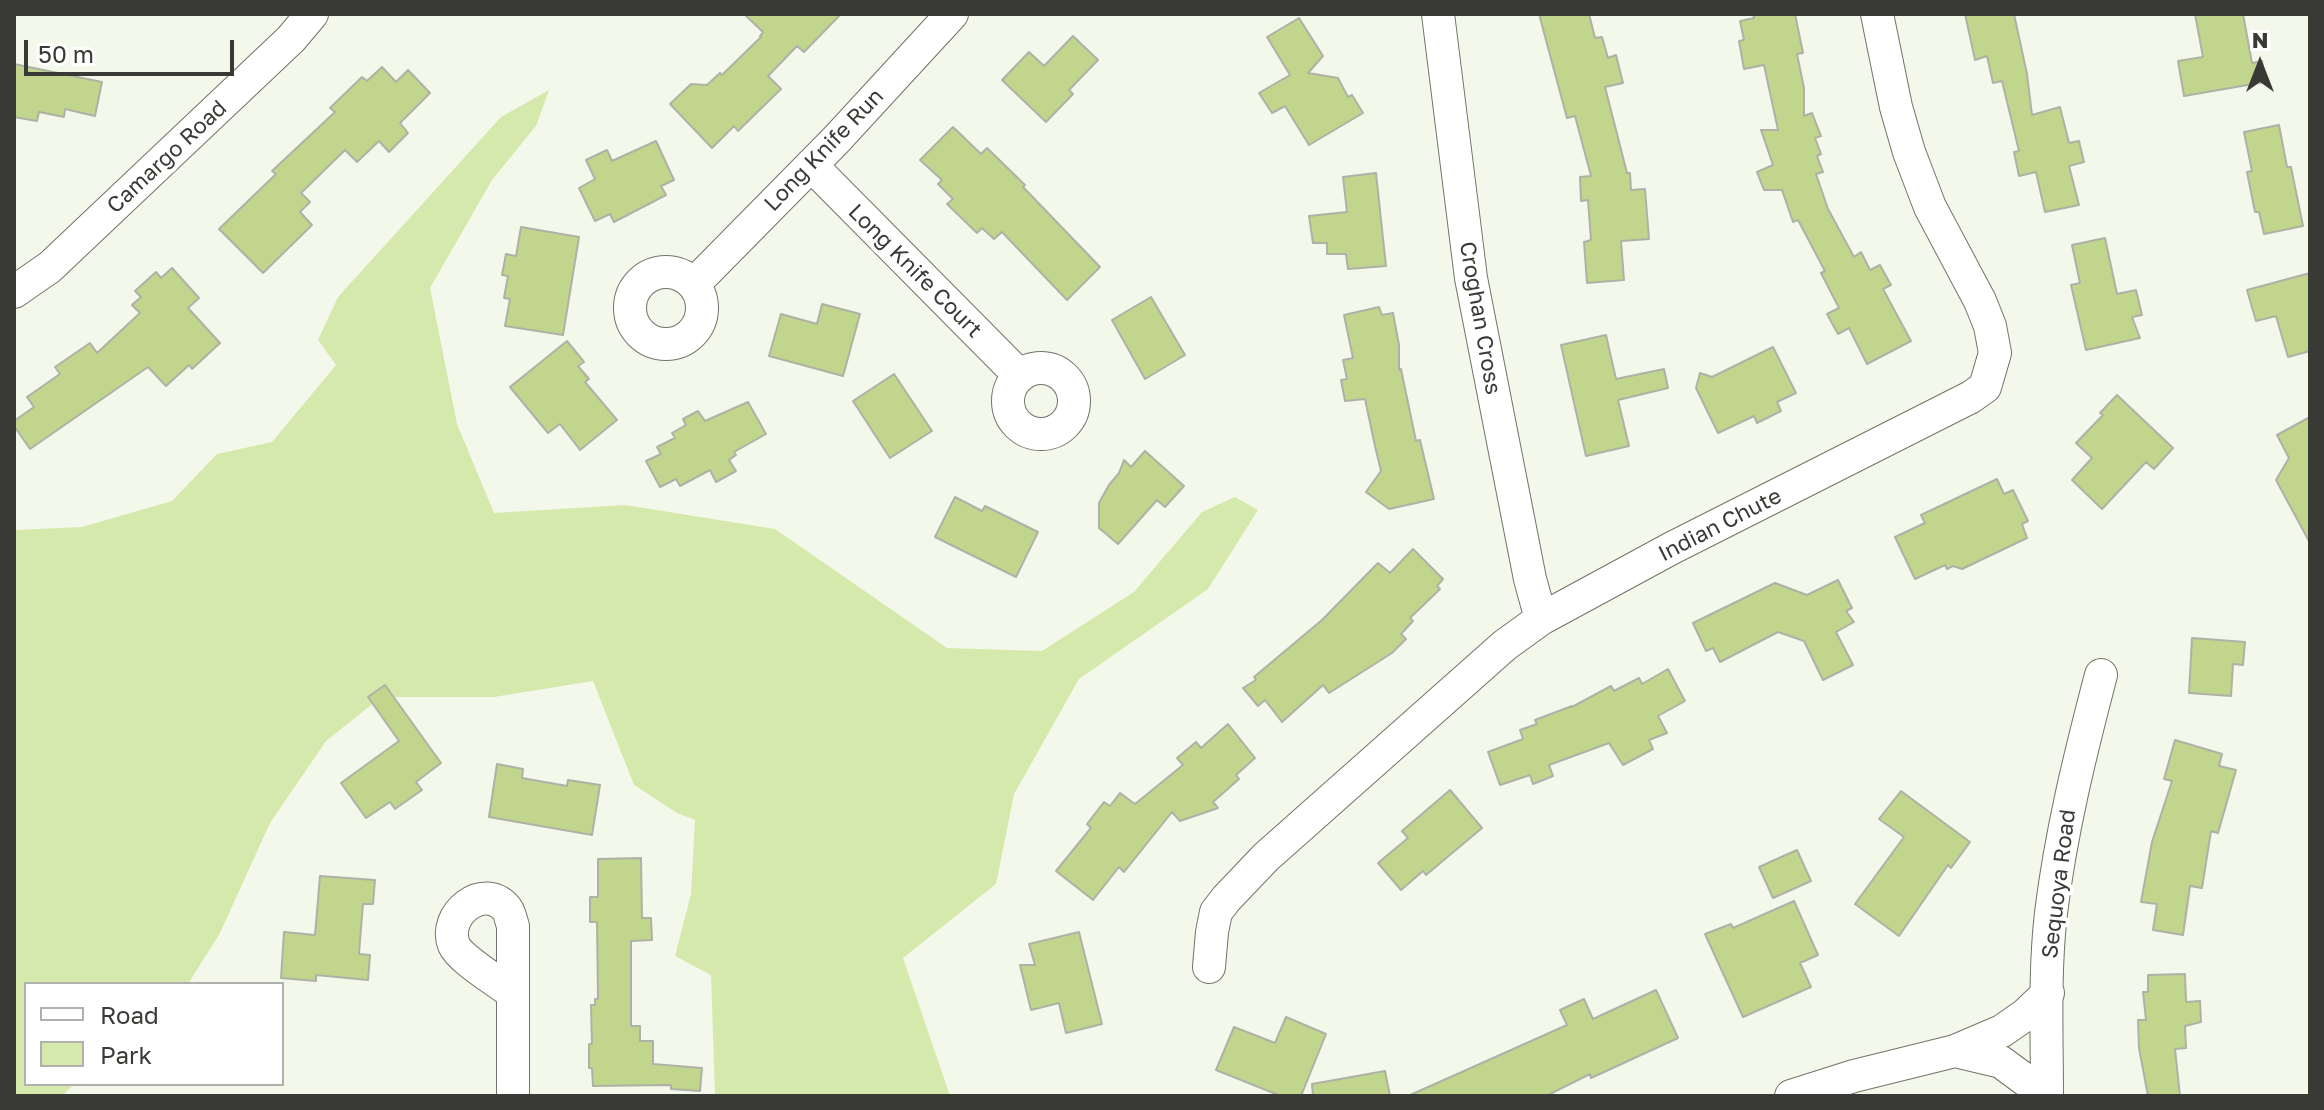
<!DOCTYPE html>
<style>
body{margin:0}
#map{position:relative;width:2324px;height:1110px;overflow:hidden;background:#f3f8ea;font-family:"Golos Text",sans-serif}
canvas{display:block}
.frame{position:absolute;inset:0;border:16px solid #393a35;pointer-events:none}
.legend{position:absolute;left:24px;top:982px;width:260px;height:104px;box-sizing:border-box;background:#fff;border:2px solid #b0b0ae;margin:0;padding:10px 14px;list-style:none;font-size:24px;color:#393a35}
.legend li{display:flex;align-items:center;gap:16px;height:40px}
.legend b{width:40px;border:2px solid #b0b0ae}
.north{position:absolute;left:2220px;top:24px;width:80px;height:80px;-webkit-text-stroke:6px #fff;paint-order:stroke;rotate:0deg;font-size:22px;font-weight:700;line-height:32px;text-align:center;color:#393a35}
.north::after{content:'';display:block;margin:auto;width:28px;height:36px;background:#393a35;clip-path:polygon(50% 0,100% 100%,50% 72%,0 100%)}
.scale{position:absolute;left:24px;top:40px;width:210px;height:36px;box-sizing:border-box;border:4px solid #393a35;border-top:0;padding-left:10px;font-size:24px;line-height:28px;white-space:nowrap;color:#393a35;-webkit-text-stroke:6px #fff;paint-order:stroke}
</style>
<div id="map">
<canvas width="2324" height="1110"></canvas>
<div class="frame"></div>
<ul class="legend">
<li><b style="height:10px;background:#fff"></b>Road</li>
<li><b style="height:22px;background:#d6e9ac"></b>Park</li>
</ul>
<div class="north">N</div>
<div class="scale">50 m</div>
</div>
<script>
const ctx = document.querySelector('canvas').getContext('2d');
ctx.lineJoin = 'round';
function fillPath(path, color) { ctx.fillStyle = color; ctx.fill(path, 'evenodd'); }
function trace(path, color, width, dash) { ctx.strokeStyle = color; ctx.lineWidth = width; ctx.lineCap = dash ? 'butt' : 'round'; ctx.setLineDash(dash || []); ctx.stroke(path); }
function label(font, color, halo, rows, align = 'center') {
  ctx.font = font + ' "Golos Text",sans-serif'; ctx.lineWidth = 8; ctx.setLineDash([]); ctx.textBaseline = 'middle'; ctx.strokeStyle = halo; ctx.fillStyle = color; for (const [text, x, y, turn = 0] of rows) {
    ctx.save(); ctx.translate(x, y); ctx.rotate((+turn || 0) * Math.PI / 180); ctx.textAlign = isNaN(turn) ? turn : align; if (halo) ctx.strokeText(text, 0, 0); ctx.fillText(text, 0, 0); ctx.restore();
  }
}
fillPath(new Path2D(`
 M 549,90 L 536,126 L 492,180 L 430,288 L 457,424 L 494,513 L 625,505 L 775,529 L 947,648 L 1042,651 L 1134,592 L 1202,512 L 1235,497 L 1258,510 L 1208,589 L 1079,679 L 1014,794 L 996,884 L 903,958 L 950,1096 L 715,1096 L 711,975 L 675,956 L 691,894 L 695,820 L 677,813 L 634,785 L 593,681 L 494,697 L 381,697 L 326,741 L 270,823 L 220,933 L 188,984 L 26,984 L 26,1084 L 74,1084 L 62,1096 L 14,1096 L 14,530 L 82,527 L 172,501 L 217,454 L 272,442 L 336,365 L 318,340 L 338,297 L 501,117 Z`), '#d6e9ac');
const building = new Path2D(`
 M 744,14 L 841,14 L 804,52 L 797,46 L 768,76 L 781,89 L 738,131 L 734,126 L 712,148 L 670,104 L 691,84 L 707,85 L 720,73 L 722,75 L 761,37 L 760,36 L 763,32 Z
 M 1539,14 L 1589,14 L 1595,38 L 1602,37 L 1608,58 L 1616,55 L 1623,83 L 1605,87 L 1627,173 L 1630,173 L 1631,190 L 1645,189 L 1649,239 L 1621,241 L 1624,280 L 1587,283 L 1584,242 L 1591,240 L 1588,200 L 1581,201 L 1580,177 L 1591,176 L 1575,116 L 1567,118 Z
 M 1753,14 L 1795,14 L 1803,53 L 1797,54 L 1804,88 L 1804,116 L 1812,113 L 1821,136 L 1815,138 L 1821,154 L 1817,156 L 1823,172 L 1816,174 L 1828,209 L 1854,257 L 1861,252 L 1870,270 L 1880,265 L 1891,285 L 1883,289 L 1911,341 L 1867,364 L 1849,328 L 1838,334 L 1827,314 L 1839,308 L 1821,273 L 1825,271 L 1798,220 L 1793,222 L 1782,190 L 1764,190 L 1757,172 L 1773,165 L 1761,130 L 1778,130 L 1764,65 L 1744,69 L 1741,52 L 1739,41 L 1744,40 L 1740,21 L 1754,18 Z
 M 1965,14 L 2014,14 L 2027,74 L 2032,115 L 2060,107 L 2069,143 L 2079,141 L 2084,162 L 2069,166 L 2079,205 L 2045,212 L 2036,172 L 2019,176 L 2014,152 L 2019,151 L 2002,81 L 1993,83 L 1987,56 L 1975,60 Z
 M 2195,14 L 2243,14 L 2252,63 L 2262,61 L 2265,82 L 2184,96 L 2178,61 L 2203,57 Z
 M 1299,18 L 1323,56 L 1308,73 L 1338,78 L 1348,97 L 1352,95 L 1363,113 L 1309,145 L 1285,106 L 1272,113 L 1259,93 L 1290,75 L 1267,37 Z
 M 1073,36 L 1098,60 L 1069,90 L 1073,94 L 1046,122 L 1002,80 L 1029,52 L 1044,66 Z
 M 14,64 L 102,82 L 95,116 L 65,109 L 64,117 L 39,112 L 37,121 L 14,117 Z
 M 382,67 L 396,82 L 408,70 L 430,93 L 400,123 L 408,133 L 389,152 L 379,141 L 357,162 L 345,150 L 301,193 L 310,202 L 300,212 L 312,225 L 263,273 L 219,229 L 276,174 L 272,171 L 335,112 L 330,108 L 362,77 L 367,81 Z
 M 2279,125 L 2287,167 L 2291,167 L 2303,226 L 2264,234 L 2259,212 L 2255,212 L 2247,172 L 2252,171 L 2244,132 Z
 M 953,127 L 981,154 L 987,148 L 1025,185 L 1023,187 L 1100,267 L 1067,300 L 1002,232 L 994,239 L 982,228 L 977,233 L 947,204 L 953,199 L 938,184 L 942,180 L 920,160 Z
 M 656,141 L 674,180 L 661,186 L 666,195 L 614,222 L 610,214 L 595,221 L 579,188 L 595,179 L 586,160 L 607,150 L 612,161 Z
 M 1376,173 L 1386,266 L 1348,269 L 1346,254 L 1327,254 L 1327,243 L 1313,243 L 1309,216 L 1347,212 L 1343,177 Z
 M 521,227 L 579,237 L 563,335 L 505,326 L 510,299 L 504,298 L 508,276 L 502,275 L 506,254 L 516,256 Z
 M 2105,238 L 2117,294 L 2136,290 L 2142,315 L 2132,317 L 2140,338 L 2086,350 L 2071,285 L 2080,283 L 2072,245 Z
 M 172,268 L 199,298 L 188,308 L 220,343 L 192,369 L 189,365 L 166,386 L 148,367 L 30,449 L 14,426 L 14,421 L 34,407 L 27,397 L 60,374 L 55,367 L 90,343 L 97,353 L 140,313 L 132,305 L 141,297 L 135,291 L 156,272 L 161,278 Z
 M 2310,273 L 2310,351 L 2288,357 L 2276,316 L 2256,321 L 2247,290 Z
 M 1151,297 L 1185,355 L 1145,379 L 1112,320 Z
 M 822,304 L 860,314 L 843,376 L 769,356 L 781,314 L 817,324 Z
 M 1379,307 L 1382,315 L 1393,313 L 1399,345 L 1399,370 L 1401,369 L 1416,441 L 1420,440 L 1434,499 L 1389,509 L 1366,492 L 1381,471 L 1375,446 L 1365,399 L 1345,401 L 1341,380 L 1347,379 L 1343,360 L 1353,358 L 1344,315 Z
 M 1606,335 L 1616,379 L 1664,369 L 1668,388 L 1618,400 L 1629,446 L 1586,456 L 1561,345 Z
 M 567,341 L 584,362 L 578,366 L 589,379 L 585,382 L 617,420 L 580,450 L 560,424 L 548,433 L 510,387 Z
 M 1773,347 L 1796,393 L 1777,402 L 1781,411 L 1757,423 L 1754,416 L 1718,433 L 1696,388 L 1700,373 L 1712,377 Z
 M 894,374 L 932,431 L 890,458 L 853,401 Z
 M 2117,395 L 2173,448 L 2154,469 L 2146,462 L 2102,509 L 2072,480 L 2092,458 L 2076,443 L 2103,415 L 2100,413 Z
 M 748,402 L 766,434 L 734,452 L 736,455 L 729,460 L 736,471 L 716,482 L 710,470 L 680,486 L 676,479 L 660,487 L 646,461 L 661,454 L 657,447 L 675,438 L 672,433 L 686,425 L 683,419 L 698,411 L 705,421 Z
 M 2310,417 L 2310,543 L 2276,480 L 2289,458 L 2277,435 Z
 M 1145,451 L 1184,486 L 1165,507 L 1157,500 L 1118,544 L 1099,528 L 1099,503 L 1109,485 L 1119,473 L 1124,460 L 1131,467 Z
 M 1997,479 L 2004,494 L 2013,490 L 2028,521 L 2022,524 L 2027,538 L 1962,569 L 1953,566 L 1947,569 L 1945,565 L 1915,579 L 1895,537 L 1925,523 L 1921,515 Z
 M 955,497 L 982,511 L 985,506 L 1038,532 L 1016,577 L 935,537 Z
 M 1413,549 L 1443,579 L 1437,586 L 1440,589 L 1410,618 L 1413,621 L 1401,634 L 1406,639 L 1392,653 L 1329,693 L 1323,685 L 1282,722 L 1265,700 L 1258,706 L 1243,688 L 1256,680 L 1254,677 L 1322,620 L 1378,563 L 1390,573 Z
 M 1838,580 L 1852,608 L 1846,611 L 1854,622 L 1836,632 L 1853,665 L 1823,680 L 1804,641 L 1778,632 L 1720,662 L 1713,648 L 1706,651 L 1693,623 L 1775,583 L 1807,595 Z
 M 2192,638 L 2245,642 L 2243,665 L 2233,664 L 2231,696 L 2189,693 Z
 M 1668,669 L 1685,701 L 1658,716 L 1667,733 L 1649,740 L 1653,749 L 1623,765 L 1609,743 L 1549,765 L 1553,776 L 1533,784 L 1530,775 L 1500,785 L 1488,752 L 1523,739 L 1520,730 L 1537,724 L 1535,720 L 1572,706 L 1572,707 L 1611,686 L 1614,691 L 1639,678 L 1642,684 Z
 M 385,685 L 441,763 L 416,782 L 422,790 L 395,809 L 390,802 L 366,818 L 341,783 L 399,741 L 368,697 Z
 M 1228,724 L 1255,758 L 1236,775 L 1239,779 L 1213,802 L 1218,808 L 1180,821 L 1172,812 L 1124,872 L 1119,867 L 1093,900 L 1056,871 L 1091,828 L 1087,824 L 1104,802 L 1110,806 L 1120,793 L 1135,804 L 1183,765 L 1177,758 L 1196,742 L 1201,748 Z
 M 2175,740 L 2222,754 L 2219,766 L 2236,770 L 2218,833 L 2211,831 L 2202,888 L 2190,886 L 2183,935 L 2153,930 L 2157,904 L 2141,902 L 2152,842 L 2172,781 L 2164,779 Z
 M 497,764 L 523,769 L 522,778 L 567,786 L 568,780 L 600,785 L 592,835 L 489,817 Z
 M 1450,790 L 1482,828 L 1426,875 L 1423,871 L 1401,890 L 1378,863 L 1408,838 L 1402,831 Z
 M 1901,791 L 1970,842 L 1951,868 L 1948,865 L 1899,936 L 1855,904 L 1904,837 L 1879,819 Z
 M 1797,850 L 1811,881 L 1773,898 L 1759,867 Z
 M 641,858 L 642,918 L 651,918 L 652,940 L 631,941 L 631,1026 L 640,1026 L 640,1041 L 653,1041 L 653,1064 L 702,1068 L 700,1091 L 671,1089 L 671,1085 L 593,1086 L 592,1068 L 589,1068 L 589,1044 L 592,1044 L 591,1005 L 595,1005 L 595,999 L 598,999 L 597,922 L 590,922 L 590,897 L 598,897 L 598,859 Z
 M 320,876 L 375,880 L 373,904 L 363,904 L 361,928 L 359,954 L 370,955 L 368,980 L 316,975 L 316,981 L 281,978 L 284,932 L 315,935 Z
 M 1794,901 L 1818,955 L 1800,963 L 1811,987 L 1743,1017 L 1705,934 L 1731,924 L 1733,928 Z
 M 1079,932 L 1102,1024 L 1066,1033 L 1059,1003 L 1031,1010 L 1020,965 L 1035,965 L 1029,944 Z
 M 2185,974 L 2186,1002 L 2200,1001 L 2201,1022 L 2185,1026 L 2186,1048 L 2175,1049 L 2180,1096 L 2148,1096 L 2139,1048 L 2138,1020 L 2146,1020 L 2143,992 L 2148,992 L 2148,975 Z
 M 1656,990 L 1678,1038 L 1591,1078 L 1590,1074 L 1546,1096 L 1408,1096 L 1567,1025 L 1560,1010 L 1584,999 L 1593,1019 Z
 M 1286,1017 L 1326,1034 L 1301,1096 L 1281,1096 L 1216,1070 L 1234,1027 L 1275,1043 Z
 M 1385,1071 L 1390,1096 L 1313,1096 L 1312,1084 Z`);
fillPath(building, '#c1d68c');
trace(building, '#aeb2a6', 2);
const street = new Path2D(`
 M 1438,14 L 1471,278 L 1530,579 L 1541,619
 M 811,165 L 1020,376
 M630 308a36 36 0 1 1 72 0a36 36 0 1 1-72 0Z
 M 694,284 L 836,140 L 952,14
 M 14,292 L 50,267 L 291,39 L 312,14
 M1008 401a33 33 0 1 1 66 0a33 33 0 1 1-66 0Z
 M 1209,967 L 1212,932 L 1216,912 L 1226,899 L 1266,857 L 1505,645 L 1541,619 L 1672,548 L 1971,397 L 1985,387 L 1995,353 L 1990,326 L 1980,301 L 1930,207 L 1909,152 L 1896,107 L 1877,14
 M 512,993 C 499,982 460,959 454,945 C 442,915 483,882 506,908 C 510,912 511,921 513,926 L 513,1096
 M 1955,1051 L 2001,1062 L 2047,1096
 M 1791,1096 L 1854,1076 L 1955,1051 L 2002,1031 L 2025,1015 L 2048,993
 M 2047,1096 C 2047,1035 2044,974 2051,913 C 2061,832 2080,755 2101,675`);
trace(street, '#717469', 34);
trace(street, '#fff', 32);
label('22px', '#393a35', '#fff', [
 ["Long Knife Run",824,150,-46],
 ["Camargo Road",167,157,-43],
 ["Long Knife Court",915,271,45],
 ["Croghan Cross",1480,318,80],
 ["Indian Chute",1720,525,-27],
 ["Sequoya Road",2059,884,-83]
]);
</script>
